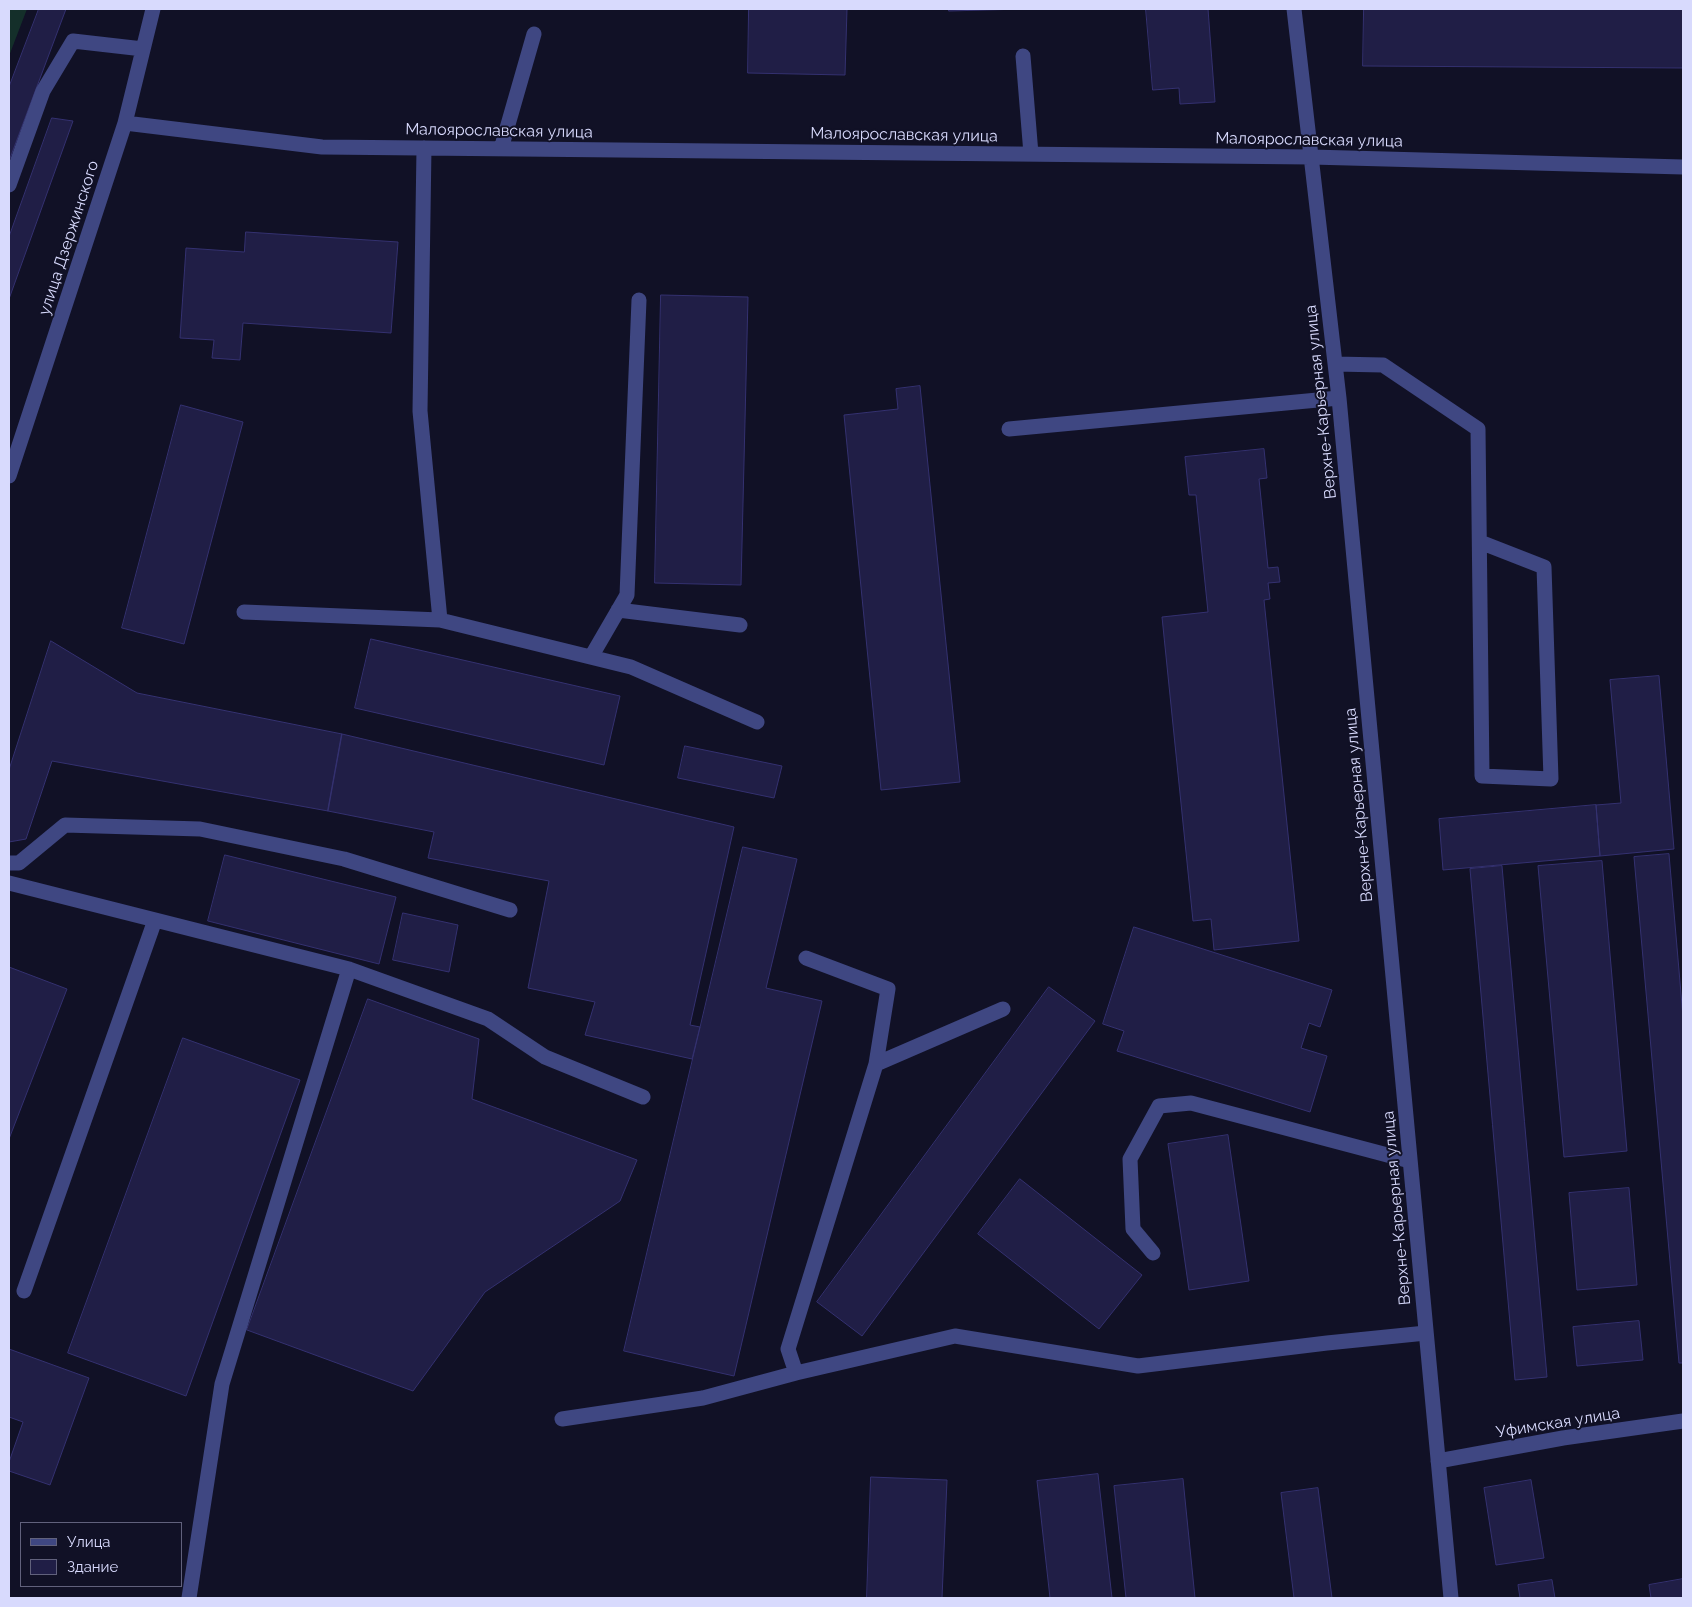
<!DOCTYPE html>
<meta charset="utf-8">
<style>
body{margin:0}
#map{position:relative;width:1692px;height:1607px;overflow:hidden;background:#111126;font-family:Raleway,sans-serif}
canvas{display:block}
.frame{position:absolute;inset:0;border:10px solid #d8dafd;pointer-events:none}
.legend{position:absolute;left:20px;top:1522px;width:162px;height:65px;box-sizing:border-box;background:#111126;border:1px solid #61617c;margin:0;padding:6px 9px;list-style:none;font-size:15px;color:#d8dafd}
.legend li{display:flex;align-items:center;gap:10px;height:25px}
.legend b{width:25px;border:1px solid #61617c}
</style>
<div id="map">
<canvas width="1692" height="1607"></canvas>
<div class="frame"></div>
<ul class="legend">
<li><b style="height:6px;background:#3f4782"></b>Улица</li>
<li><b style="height:14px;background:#201e46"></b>Здание</li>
</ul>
</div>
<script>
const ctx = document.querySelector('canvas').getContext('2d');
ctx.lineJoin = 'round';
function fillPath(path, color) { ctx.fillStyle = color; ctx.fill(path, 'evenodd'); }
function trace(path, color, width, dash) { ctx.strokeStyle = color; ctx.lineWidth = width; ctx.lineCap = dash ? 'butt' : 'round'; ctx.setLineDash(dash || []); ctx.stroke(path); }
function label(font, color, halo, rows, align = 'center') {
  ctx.font = font + ' Raleway,sans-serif'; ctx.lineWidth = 4; ctx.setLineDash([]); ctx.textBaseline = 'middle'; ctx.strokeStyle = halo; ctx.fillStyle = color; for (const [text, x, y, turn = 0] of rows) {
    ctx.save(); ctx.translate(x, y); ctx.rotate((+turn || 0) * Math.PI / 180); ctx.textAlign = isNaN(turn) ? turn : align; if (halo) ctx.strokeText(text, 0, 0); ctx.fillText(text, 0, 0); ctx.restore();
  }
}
fillPath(new Path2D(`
 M 9,9 L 27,9 L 9,56 Z`), '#142f2a');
const building = new Path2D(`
 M 39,9 L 66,9 L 9,161 L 9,87 Z
 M 749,9 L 847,9 L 845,75 L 748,73 Z
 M 949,9 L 1023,9 L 949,11 Z
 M 1146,9 L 1208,9 L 1215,102 L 1180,104 L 1179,88 L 1153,90 Z
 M 1364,9 L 1683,9 L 1683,68 L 1363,66 Z
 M 52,118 L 73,121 L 9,299 L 9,237 Z
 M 246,232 L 398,242 L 391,333 L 243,323 L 240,360 L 212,358 L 214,340 L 180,338 L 186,248 L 244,252 Z
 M 661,295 L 748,297 L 741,585 L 655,583 Z
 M 920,386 L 960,782 L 881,790 L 844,415 L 898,409 L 896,389 Z
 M 181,405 L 243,422 L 184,644 L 122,628 Z
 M 1264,449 L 1267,478 L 1259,479 L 1268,568 L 1278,567 L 1280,582 L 1268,583 L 1270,599 L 1264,600 L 1299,941 L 1214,950 L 1211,919 L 1193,921 L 1162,617 L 1208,612 L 1196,495 L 1189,495 L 1185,457 Z
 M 371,639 L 620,696 L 604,765 L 355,708 Z
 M 51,641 L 137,693 L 342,734 L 328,811 L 52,761 L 26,839 L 9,842 L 9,770 Z
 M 1659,676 L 1674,849 L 1600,856 L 1596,805 L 1621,803 L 1610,680 Z
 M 342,734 L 734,827 L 690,1025 L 700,1027 L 692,1059 L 585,1035 L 595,1002 L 528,988 L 549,881 L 428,858 L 434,832 L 328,811 Z
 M 685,746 L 782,766 L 774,798 L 678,778 Z
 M 1596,805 L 1600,856 L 1443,870 L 1439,819 Z
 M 743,847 L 797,859 L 766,988 L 822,1001 L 734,1376 L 624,1351 Z
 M 1669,854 L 1683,1017 L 1683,1363 L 1679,1363 L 1634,857 Z
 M 225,855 L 396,897 L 379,964 L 208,921 Z
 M 1602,861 L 1627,1151 L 1564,1157 L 1538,866 Z
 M 1502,866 L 1547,1377 L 1515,1380 L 1470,869 Z
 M 403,913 L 458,925 L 449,972 L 393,960 Z
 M 1134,927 L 1332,990 L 1320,1027 L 1309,1023 L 1301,1048 L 1327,1056 L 1310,1112 L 1117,1051 L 1124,1031 L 1103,1024 Z
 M 9,967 L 67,989 L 9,1139 Z
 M 1049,987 L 1095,1021 L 862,1336 L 817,1302 Z
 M 368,999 L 479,1039 L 472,1099 L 637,1160 L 620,1201 L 485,1292 L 413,1391 L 247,1330 Z
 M 183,1038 L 300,1080 L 186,1396 L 68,1353 Z
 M 1228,1135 L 1249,1281 L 1189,1290 L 1168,1144 Z
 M 1020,1179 L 1142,1275 L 1099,1329 L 978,1234 Z
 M 1629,1188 L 1637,1285 L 1577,1290 L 1569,1193 Z
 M 1639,1321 L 1643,1360 L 1577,1366 L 1573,1327 Z
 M 9,1349 L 89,1378 L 50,1485 L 9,1471 L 9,1462 L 23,1422 L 9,1417 Z
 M 1098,1474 L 1112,1598 L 1050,1598 L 1037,1481 Z
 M 871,1477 L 947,1480 L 942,1598 L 867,1598 Z
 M 1183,1479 L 1195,1598 L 1126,1598 L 1114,1486 Z
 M 1531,1480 L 1544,1558 L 1496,1565 L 1484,1488 Z
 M 1318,1488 L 1332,1598 L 1294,1598 L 1281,1493 Z
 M 1683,1579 L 1683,1598 L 1651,1598 L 1649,1585 Z
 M 1552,1580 L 1555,1598 L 1520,1598 L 1518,1585 Z`);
fillPath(building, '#201e46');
trace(building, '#343170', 1);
trace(new Path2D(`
 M 1294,9 L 1339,398 L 1451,1598
 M 1023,56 L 1031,154
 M 125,123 L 322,147 L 1311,157 L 1683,167
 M 424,148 L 420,411 L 440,620
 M 501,149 L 534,34
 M 9,185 L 43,91 L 73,41 L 143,49
 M 1335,364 L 1383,365 L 1478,429 L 1482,776 L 1551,779 L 1544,567 L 1480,542
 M 1009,429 L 1339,398
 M 9,476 L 125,123 L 153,9
 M 618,610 L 740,625
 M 244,612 L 440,620 L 631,667 L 757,722
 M 591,657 L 627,595 L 639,300
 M 9,863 L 19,863 L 65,825 L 200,829 L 344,859 L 510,910
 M 9,883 L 349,969 L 488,1019 L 545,1057 L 643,1097
 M 806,958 L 888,989 L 876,1064
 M 1153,1253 L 1133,1229 L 1130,1159 L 1159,1106 L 1191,1103 L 1410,1161
 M 24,1291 L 155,920
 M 796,1373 L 788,1349 L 876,1064 L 1003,1009
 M 562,1419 L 703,1398 L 796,1373 L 955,1336 L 1138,1366 L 1327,1343 L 1426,1333
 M 1438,1461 L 1563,1438 L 1683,1421
 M 189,1598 L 222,1384 L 349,969`), '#3f4782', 15);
label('16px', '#d8dafd', '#111126', [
 ["Малоярославская улица",499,131,1],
 ["Малоярославская улица",904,135,1],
 ["Малоярославская улица",1309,140,1],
 ["улица Дзержинского",69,238,-72],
 ["Верхне-Карьерная улица",1321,402,-96],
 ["Верхне-Карьерная улица",1359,805,-95],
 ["Верхне-Карьерная улица",1397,1208,-95],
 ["Уфимская улица",1558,1423,-9]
]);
</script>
